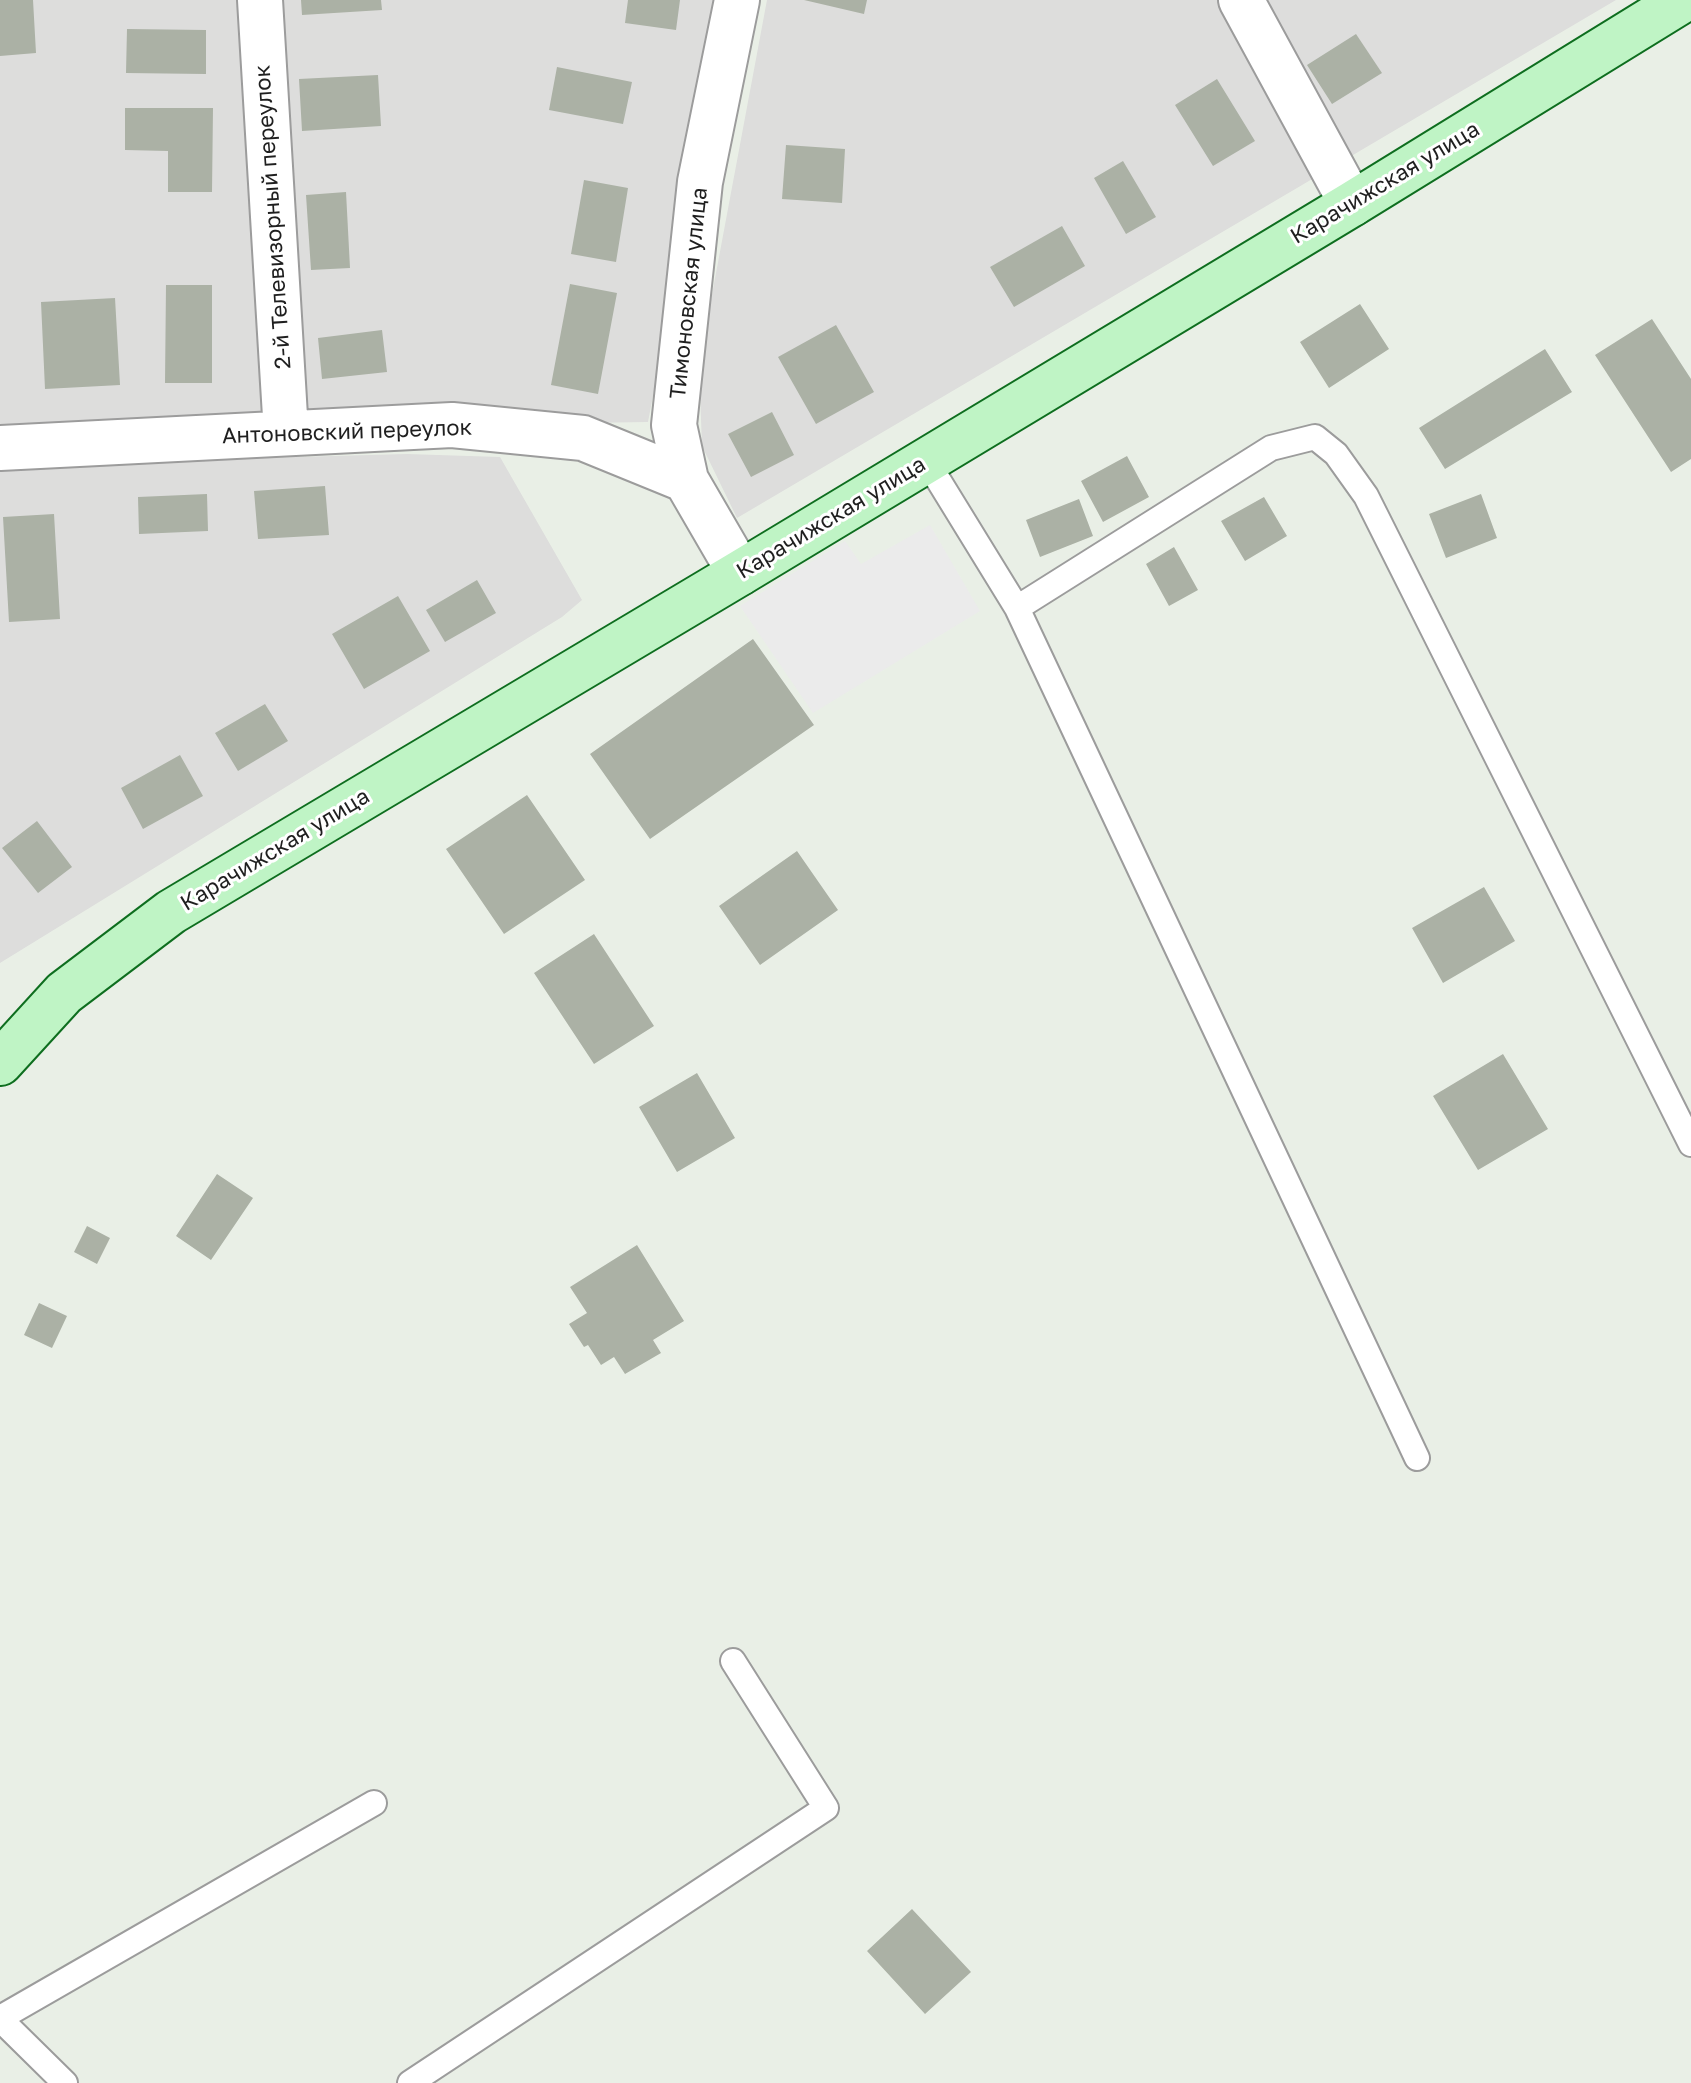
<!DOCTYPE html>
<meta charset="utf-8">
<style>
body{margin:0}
canvas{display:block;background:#e9efe6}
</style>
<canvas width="1691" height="2083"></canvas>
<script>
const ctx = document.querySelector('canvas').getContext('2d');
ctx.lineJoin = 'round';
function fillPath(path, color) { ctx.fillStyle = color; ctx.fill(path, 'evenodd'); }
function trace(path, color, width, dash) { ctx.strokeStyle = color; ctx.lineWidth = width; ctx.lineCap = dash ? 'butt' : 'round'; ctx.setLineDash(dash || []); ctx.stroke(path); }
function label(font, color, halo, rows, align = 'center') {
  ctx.font = font + ' "Golos Text",sans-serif'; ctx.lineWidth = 6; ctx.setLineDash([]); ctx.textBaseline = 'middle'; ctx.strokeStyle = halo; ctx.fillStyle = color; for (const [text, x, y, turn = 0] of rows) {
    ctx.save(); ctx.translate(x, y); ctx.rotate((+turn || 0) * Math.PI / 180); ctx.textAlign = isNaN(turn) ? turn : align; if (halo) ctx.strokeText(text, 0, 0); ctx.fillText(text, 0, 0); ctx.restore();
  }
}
fillPath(new Path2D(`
 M 0,0 L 728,0 L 648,422 L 0,432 Z
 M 767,0 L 1616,0 L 737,518 L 702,446 L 699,364 Z
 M 407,454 L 500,457 L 582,600 L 562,617 L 0,963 L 0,465 Z`), '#dddddc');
fillPath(new Path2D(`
 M 930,525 L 980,611 L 813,713 L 740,606 L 845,541 L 861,564 Z`), '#ebebeb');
fillPath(new Path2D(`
 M 0,0 L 33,0 L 36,53 L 0,56 Z
 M 301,0 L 381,0 L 382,10 L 302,15 Z
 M 628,0 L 680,0 L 676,30 L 625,23 Z
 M 804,0 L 867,0 L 864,14 Z
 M 127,29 L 206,30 L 206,74 L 126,73 Z
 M 1356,34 L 1382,73 L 1332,104 L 1307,65 Z
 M 557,67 L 632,82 L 623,124 L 549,110 Z
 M 378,75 L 381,126 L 302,131 L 299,79 Z
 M 1217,79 L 1255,141 L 1213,166 L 1175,105 Z
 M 125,108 L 213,108 L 212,192 L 168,192 L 168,151 L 125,150 Z
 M 786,145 L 845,149 L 842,203 L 782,199 Z
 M 1123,161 L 1156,217 L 1126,234 L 1094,178 Z
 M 584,180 L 628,188 L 616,262 L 571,254 Z
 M 346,192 L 350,268 L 311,270 L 306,195 Z
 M 1062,226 L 1085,266 L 1014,307 L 990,267 Z
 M 570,284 L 617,293 L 598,394 L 551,385 Z
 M 166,285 L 212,285 L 212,383 L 165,383 Z
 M 115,298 L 120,385 L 45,389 L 41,302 Z
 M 1360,304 L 1389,349 L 1329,388 L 1300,342 Z
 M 1652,319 L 1691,379 L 1691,459 L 1671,472 L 1595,355 Z
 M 836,325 L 874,392 L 816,424 L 778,357 Z
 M 382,330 L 387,372 L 322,379 L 318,338 Z
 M 1545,349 L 1572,392 L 1445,469 L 1419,428 Z
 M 772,412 L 794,455 L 751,477 L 728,434 Z
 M 1127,456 L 1149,497 L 1103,522 L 1081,481 Z
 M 325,486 L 329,535 L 258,539 L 254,491 Z
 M 207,494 L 208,531 L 139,534 L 138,497 Z
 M 1481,494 L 1497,538 L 1446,558 L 1429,514 Z
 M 1264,497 L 1287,536 L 1245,561 L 1221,521 Z
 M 1079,499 L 1093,536 L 1040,557 L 1026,520 Z
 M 54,514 L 60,619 L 9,622 L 3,517 Z
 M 1174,547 L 1198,590 L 1169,606 L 1146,564 Z
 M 477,580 L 496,613 L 445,642 L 426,610 Z
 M 398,596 L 430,651 L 364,689 L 332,634 Z
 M 753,639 L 814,725 L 650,839 L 590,754 Z
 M 265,704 L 288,741 L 238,771 L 215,733 Z
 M 180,755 L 203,796 L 143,829 L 121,788 Z
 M 527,795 L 585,880 L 504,934 L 446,849 Z
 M 37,821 L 72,867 L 38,893 L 2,848 Z
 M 797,851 L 838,910 L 760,965 L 719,906 Z
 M 1484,887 L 1515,941 L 1443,983 L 1412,928 Z
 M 594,934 L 654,1026 L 594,1064 L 534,973 Z
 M 1503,1054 L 1548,1129 L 1478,1170 L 1433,1096 Z
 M 697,1073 L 735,1138 L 677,1172 L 639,1107 Z
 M 217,1174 L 253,1198 L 211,1260 L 176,1236 Z
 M 87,1226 L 110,1238 L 97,1264 L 74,1252 Z
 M 637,1245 L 684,1321 L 653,1340 L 661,1353 L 625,1374 L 614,1357 L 601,1365 L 588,1345 L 584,1347 L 569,1324 L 587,1313 L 570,1287 Z
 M 39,1303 L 67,1316 L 52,1348 L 24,1335 Z
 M 912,1909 L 971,1972 L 925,2014 L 867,1951 Z`), '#abb1a5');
const service = new Path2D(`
 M 926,460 L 1017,608 L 1417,1458
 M 1017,608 L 1271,448 L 1315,437 L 1336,454 L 1366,496 L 1691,1144
 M 0,2018 L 374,1803
 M 0,2019 L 65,2083
 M 410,2083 L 826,1808 L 733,1661`);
const minor = new Path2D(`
 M 260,0 L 286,433
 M 737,0 L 700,182 L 674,425 L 686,480 L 740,573
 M 1241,0 L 1352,204
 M 0,448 L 452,425 L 583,438 L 686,480`);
const secondary = new Path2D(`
 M 0,1063 L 64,993 L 171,912 L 740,573 L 1352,204 L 1683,0`);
trace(service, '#9c9c9c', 28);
trace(minor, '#9c9c9c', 48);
trace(secondary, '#0e6e1f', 48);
trace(service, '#fff', 24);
trace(minor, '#fff', 44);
trace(secondary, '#bff4c5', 44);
label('22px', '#1f1f1f', '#fff', [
 ["Карачижская улица",1385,183,-31],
 ["2-й Телевизорный переулок",273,217,-94],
 ["Тимоновская улица",689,293,-84],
 ["Антоновский переулок",347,432,-2],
 ["Карачижская улица",831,518,-31],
 ["Карачижская улица",275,850,-31]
]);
</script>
